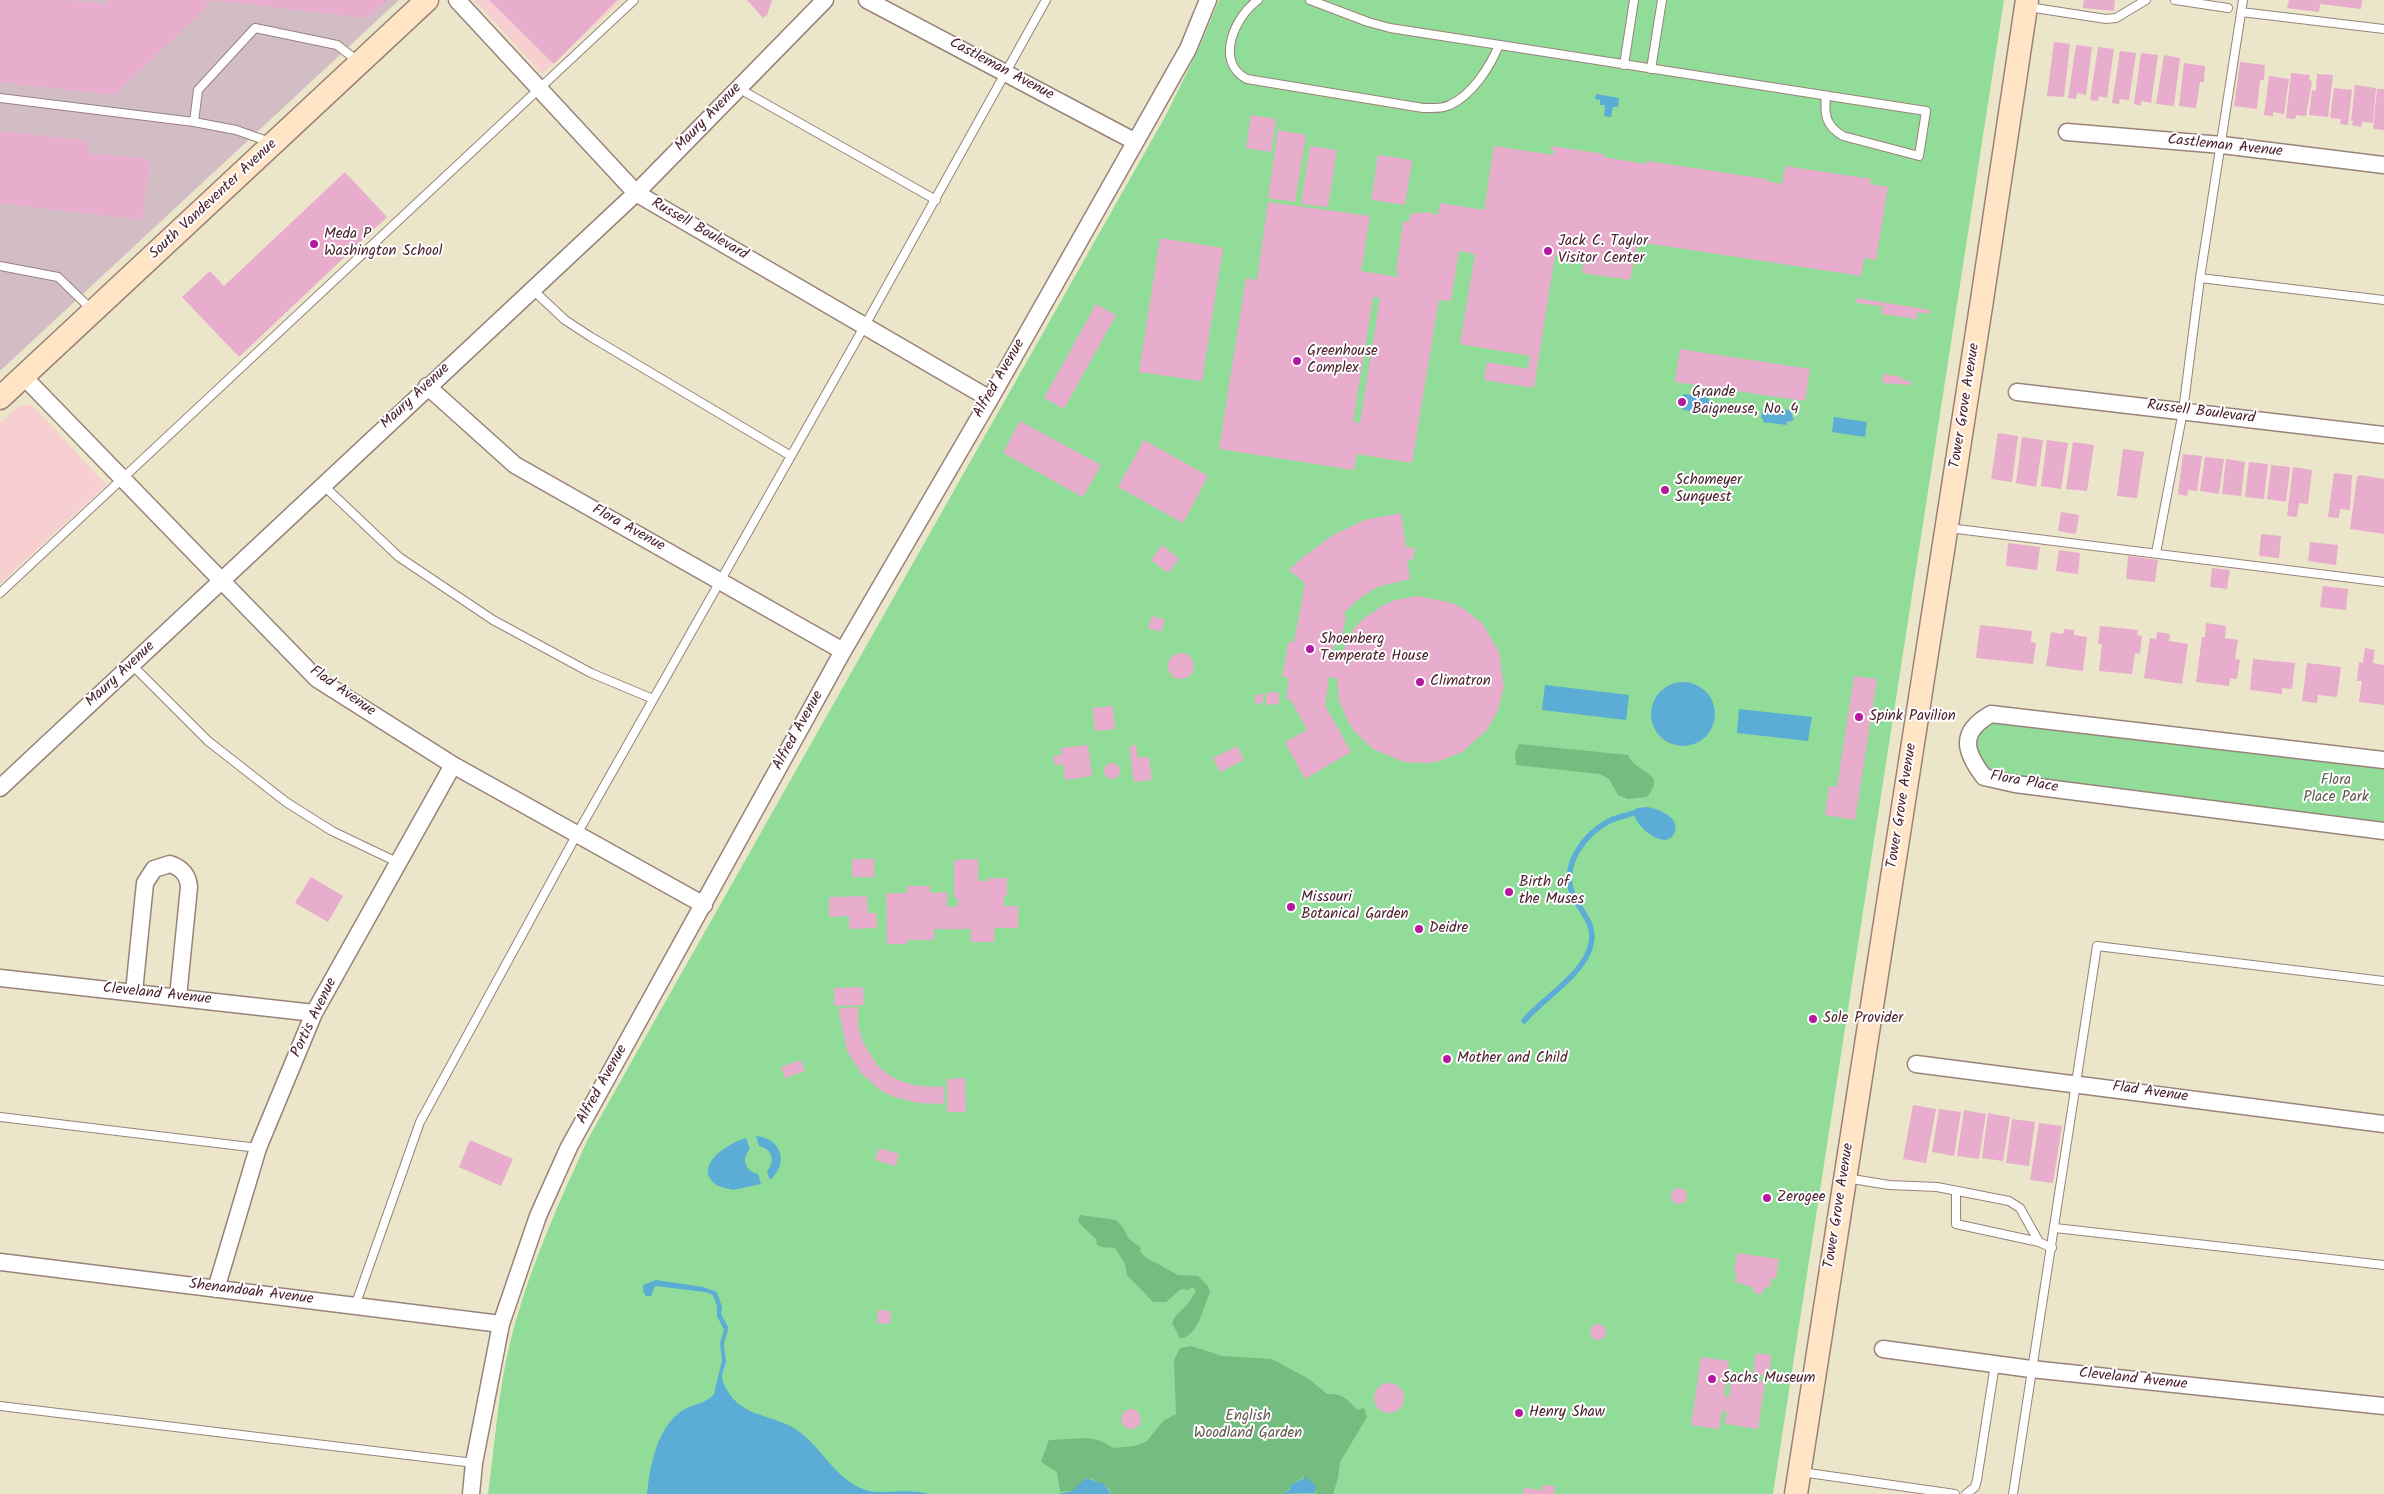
<!DOCTYPE html>
<style>
body{margin:0}
canvas{display:block;background:#ebe6ca}
</style>
<canvas width="2384" height="1494"></canvas>
<script>
const ctx = document.querySelector('canvas').getContext('2d');
ctx.lineJoin = 'round';
function fillPath(path, color) { ctx.fillStyle = color; ctx.fill(path, 'evenodd'); }
function trace(path, color, width, dash) { ctx.strokeStyle = color; ctx.lineWidth = width; ctx.lineCap = dash ? 'butt' : 'round'; ctx.setLineDash(dash || []); ctx.stroke(path); }
function label(font, color, halo, rows, align = 'center') {
  ctx.font = font + ' Kalam,sans-serif'; ctx.lineWidth = 4; ctx.setLineDash([]); ctx.textBaseline = 'middle'; ctx.strokeStyle = halo; ctx.fillStyle = color; for (const [text, x, y, turn = 0] of rows) {
    ctx.save(); ctx.translate(x, y); ctx.rotate((+turn || 0) * Math.PI / 180); ctx.textAlign = isNaN(turn) ? turn : align; if (halo) ctx.strokeText(text, 0, 0); ctx.fillText(text, 0, 0); ctx.restore();
  }
}
fillPath(new Path2D(`
 M 474,0 L 622,0 L 542,74 Z
 M 29,404 L 36,409 L 106,485 L 0,584 L 0,423 L 18,407 Z`), '#f7cfd0');
fillPath(new Path2D(`
 M 0,0 L 399,0 L 0,371 Z`), '#d2bdc5');
fillPath(new Path2D(`
 M 1219,0 L 2004,0 L 1773,1494 L 488,1494 C 495,1444 498,1392 510,1343 C 528,1271 558,1204 589,1137 L 1166,115 L 1199,48 Z
 M 1991,714 L 2384,760 L 2384,831 L 1984,777 L 1969,735 Z`), '#90dc98');
fillPath(new Path2D(`
 M 1519,744 L 1628,755 C 1638,776 1668,771 1647,797 L 1628,799 L 1618,795 L 1609,779 L 1600,774 L 1516,765 L 1515,753 Z
 M 1080,1215 L 1116,1220 L 1122,1226 L 1129,1239 L 1141,1248 L 1140,1251 L 1145,1257 L 1178,1275 L 1198,1276 L 1208,1286 L 1210,1292 C 1204,1305 1198,1338 1180,1338 L 1172,1323 L 1175,1317 L 1190,1301 L 1196,1291 L 1193,1287 L 1188,1290 L 1181,1289 L 1166,1302 L 1153,1302 L 1127,1275 L 1125,1264 L 1115,1248 L 1101,1247 L 1097,1245 L 1096,1239 L 1078,1222 Z
 M 1191,1346 L 1222,1356 L 1272,1359 L 1309,1379 L 1327,1394 C 1342,1393 1348,1399 1357,1410 L 1364,1408 L 1367,1417 L 1340,1462 L 1338,1478 L 1333,1494 L 1314,1494 L 1317,1492 L 1303,1477 C 1295,1483 1290,1488 1283,1494 L 1111,1494 L 1110,1490 L 1091,1478 L 1072,1491 L 1060,1492 L 1057,1472 L 1041,1462 L 1049,1440 L 1089,1438 L 1101,1441 L 1113,1448 L 1135,1446 L 1147,1441 L 1163,1421 L 1176,1414 L 1174,1360 L 1180,1348 Z`), '#74bc80');
fillPath(new Path2D(`
 M 1596,94 L 1619,98 L 1618,107 L 1613,107 L 1611,117 L 1604,116 L 1605,105 L 1600,105 L 1600,100 L 1595,99 Z
 M 1684,394 L 1709,398 L 1709,401 L 1712,401 L 1710,411 L 1708,411 L 1707,413 L 1682,410 L 1683,406 L 1677,401 Z
 M 1765,407 L 1790,410 L 1794,420 L 1787,422 L 1787,425 L 1763,422 L 1763,419 L 1761,418 L 1762,409 L 1765,409 Z
 M 1834,417 L 1867,422 L 1865,437 L 1832,432 Z
 M1651 714a32 32 0 1 1 64 0a32 32 0 1 1-64 0Z
 M 1545,685 L 1629,695 L 1626,720 L 1542,710 Z
 M 1739,709 L 1812,717 L 1808,741 L 1737,733 Z
 M 1647,807 C 1661,809 1685,820 1672,837 L 1666,840 C 1653,840 1635,825 1633,811 L 1637,808 Z
 M 756,1136 C 781,1138 790,1163 770,1180 L 767,1171 C 776,1161 772,1149 759,1146 Z
 M 746,1138 L 750,1149 C 741,1159 745,1171 758,1174 L 761,1184 L 733,1190 L 718,1186 C 690,1167 728,1143 746,1138 Z
 M 656,1280 L 703,1287 L 717,1292 L 722,1307 L 721,1314 L 728,1327 C 728,1334 724,1339 724,1345 C 724,1351 726,1356 726,1361 C 725,1369 720,1373 723,1382 C 738,1419 772,1413 797,1430 C 823,1448 836,1482 869,1491 C 888,1494 909,1488 929,1494 L 647,1494 C 650,1465 657,1427 683,1410 C 693,1404 707,1403 714,1394 L 722,1360 L 720,1343 L 724,1330 L 717,1316 L 717,1306 L 713,1295 L 705,1292 L 655,1286 L 651,1296 L 646,1296 L 643,1291 L 643,1285 Z
 M 1306,1477 L 1316,1486 L 1315,1493 L 1283,1494 L 1289,1490 L 1291,1485 Z
 M 1086,1478 L 1104,1484 L 1111,1494 L 1058,1494 L 1072,1491 Z`), '#5badd6');
trace(new Path2D(`
 M 1524,1021 C 1543,998 1585,974 1591,944 C 1596,924 1580,911 1573,895 C 1560,865 1585,833 1611,820 C 1618,817 1626,816 1633,813`), '#5badd6', 5.5);
fillPath(new Path2D(`
 M 0,0 L 66,0 L 107,4 L 108,0 L 207,0 L 207,7 L 114,95 L 0,82 Z
 M 208,0 L 387,0 L 367,18 Z
 M 489,0 L 617,0 L 554,64 Z
 M 747,0 L 772,0 L 767,15 L 763,18 Z
 M 2084,0 L 2115,0 L 2114,11 L 2083,8 Z
 M 2289,0 L 2362,0 L 2361,9 L 2320,4 L 2319,12 L 2287,8 Z
 M 2054,42 L 2070,44 L 2064,97 L 2047,96 Z
 M 2076,45 L 2092,47 L 2086,95 L 2077,93 L 2076,99 L 2068,98 Z
 M 2098,47 L 2114,49 L 2107,98 L 2099,96 L 2098,101 L 2090,100 Z
 M 2120,51 L 2136,53 L 2129,100 L 2120,99 L 2119,104 L 2112,103 Z
 M 2141,53 L 2158,55 L 2151,103 L 2141,101 L 2141,106 L 2134,104 Z
 M 2164,55 L 2180,58 L 2174,106 L 2156,104 Z
 M 2240,62 L 2265,65 L 2264,80 L 2260,80 L 2257,109 L 2234,106 Z
 M 2184,63 L 2205,66 L 2204,82 L 2200,82 L 2196,108 L 2179,106 Z
 M 2291,73 L 2310,75 L 2309,80 L 2312,81 L 2306,116 L 2296,115 L 2295,119 L 2286,118 Z
 M 2317,74 L 2333,75 L 2328,117 L 2309,115 L 2312,90 L 2316,91 Z
 M 2269,76 L 2289,79 L 2284,114 L 2273,112 L 2273,116 L 2264,115 Z
 M 2355,85 L 2376,88 L 2373,123 L 2362,122 L 2361,127 L 2352,125 L 2353,121 L 2351,121 Z
 M 2334,88 L 2352,90 L 2348,125 L 2340,124 L 2341,119 L 2330,118 Z
 M 2377,89 L 2384,89 L 2384,130 L 2373,129 Z
 M 1251,115 L 1276,119 L 1271,152 L 1246,148 Z
 M 1278,130 L 1306,135 L 1295,202 L 1268,198 Z
 M 0,131 L 88,141 L 87,153 L 150,159 L 142,220 L 0,203 Z
 M 1310,146 L 1337,150 L 1328,207 L 1301,204 Z
 M 1494,146 L 1553,155 L 1554,150 L 1551,149 L 1551,146 L 1604,154 L 1603,157 L 1646,164 L 1647,161 L 1767,179 L 1766,181 L 1782,184 L 1784,170 L 1787,169 L 1784,169 L 1785,166 L 1871,179 L 1870,184 L 1888,187 L 1876,260 L 1864,258 L 1861,276 L 1638,242 L 1630,280 L 1582,273 L 1584,259 L 1555,255 L 1534,388 L 1484,380 L 1487,362 L 1528,369 L 1530,356 L 1460,344 L 1475,254 L 1459,251 L 1451,301 L 1439,300 L 1412,463 L 1357,454 L 1354,470 L 1219,449 L 1246,278 L 1257,280 L 1268,202 L 1370,216 L 1361,271 L 1398,277 L 1398,273 L 1396,273 L 1403,221 L 1409,222 L 1410,214 L 1428,212 L 1438,215 L 1440,203 L 1484,210 ZM 1373,297 L 1380,298 L 1360,423 L 1353,422 Z
 M 1378,155 L 1412,160 L 1405,205 L 1371,200 Z
 M 345,172 L 387,217 L 239,357 L 182,297 L 210,271 L 224,286 Z
 M 1160,238 L 1223,248 L 1202,381 L 1139,372 Z
 M 1857,298 L 1930,310 L 1929,314 L 1918,312 L 1917,319 L 1881,314 L 1882,306 L 1856,303 Z
 M 1096,304 L 1116,315 L 1064,409 L 1044,398 Z
 M 1680,349 L 1810,369 L 1805,401 L 1675,382 Z
 M 1883,374 L 1902,377 L 1902,380 L 1911,381 L 1910,385 L 1882,383 Z
 M 1020,421 L 1101,465 L 1083,497 L 1003,453 Z
 M 1998,433 L 2018,436 L 2012,482 L 1991,479 Z
 M 2022,437 L 2043,440 L 2036,487 L 2016,483 Z
 M 1144,440 L 1208,476 L 1183,523 L 1118,487 Z
 M 2047,440 L 2068,443 L 2061,489 L 2041,486 Z
 M 2073,442 L 2094,445 L 2087,491 L 2066,489 Z
 M 2123,449 L 2144,452 L 2137,498 L 2117,496 Z
 M 2183,454 L 2202,456 L 2197,491 L 2188,490 L 2187,496 L 2178,494 Z
 M 2205,457 L 2224,459 L 2219,494 L 2200,491 Z
 M 2226,459 L 2245,462 L 2241,496 L 2222,494 Z
 M 2249,462 L 2268,464 L 2264,499 L 2245,497 Z
 M 2271,465 L 2290,467 L 2286,502 L 2267,499 Z
 M 2293,467 L 2312,470 L 2308,504 L 2299,503 L 2297,517 L 2287,516 Z
 M 2334,473 L 2352,475 L 2350,510 L 2340,509 L 2339,518 L 2328,517 Z
 M 2360,475 L 2384,479 L 2384,534 L 2350,529 L 2357,477 Z
 M 2061,512 L 2079,515 L 2076,534 L 2058,531 Z
 M 1401,513 L 1406,547 L 1415,548 L 1413,560 L 1407,559 L 1410,579 L 1377,587 L 1360,598 L 1343,614 L 1346,616 L 1342,635 L 1336,634 L 1332,656 L 1340,657 L 1353,630 L 1363,619 L 1382,606 L 1395,600 L 1418,596 L 1452,603 L 1464,609 L 1483,624 L 1499,652 L 1504,687 L 1498,710 L 1487,730 L 1462,752 L 1440,761 L 1428,763 L 1404,762 L 1373,749 L 1355,732 L 1349,723 L 1339,701 L 1337,678 L 1329,677 L 1325,705 L 1351,752 L 1305,779 L 1285,742 L 1307,730 L 1291,700 L 1286,699 L 1289,678 L 1282,677 L 1288,642 L 1294,642 L 1305,583 L 1289,570 L 1302,558 L 1333,535 L 1365,520 Z
 M 2261,534 L 2281,536 L 2279,558 L 2259,556 Z
 M 2310,542 L 2338,545 L 2336,565 L 2308,561 Z
 M 2008,543 L 2040,547 L 2037,570 L 2006,566 Z
 M 1162,545 L 1179,559 L 1168,573 L 1151,560 Z
 M 2059,550 L 2080,553 L 2078,574 L 2056,571 Z
 M 2128,556 L 2158,560 L 2155,582 L 2126,579 Z
 M 2212,568 L 2230,570 L 2227,589 L 2210,587 Z
 M 2323,586 L 2348,589 L 2346,610 L 2320,607 Z
 M 1152,616 L 1165,620 L 1161,632 L 1148,628 Z
 M 2206,623 L 2226,626 L 2225,638 L 2238,640 L 2235,659 L 2240,660 L 2237,679 L 2230,678 L 2229,686 L 2196,682 L 2202,637 L 2205,637 Z
 M 1980,625 L 2032,631 L 2031,642 L 2036,643 L 2033,664 L 1976,658 Z
 M 2100,626 L 2138,630 L 2137,635 L 2142,636 L 2140,654 L 2135,653 L 2132,674 L 2099,671 L 2102,644 L 2098,644 Z
 M 2064,629 L 2074,630 L 2074,635 L 2087,637 L 2083,671 L 2046,666 L 2051,632 L 2063,634 Z
 M 2157,632 L 2170,634 L 2169,641 L 2188,644 L 2182,684 L 2144,678 L 2150,638 L 2156,639 Z
 M 2365,648 L 2375,650 L 2373,663 L 2384,665 L 2384,705 L 2359,702 L 2362,681 L 2357,681 L 2359,662 L 2363,663 Z
 M1168 666a13 13 0 1 1 26 0a13 13 0 1 1-26 0Z
 M 2253,659 L 2295,663 L 2292,689 L 2282,688 L 2282,694 L 2250,690 Z
 M 2307,663 L 2341,667 L 2337,697 L 2318,695 L 2317,703 L 2302,701 Z
 M 1854,676 L 1877,679 L 1855,820 L 1825,815 L 1829,786 L 1837,787 Z
 M 1279,692 L 1279,704 L 1266,705 L 1266,693 Z
 M 1263,694 L 1263,703 L 1255,704 L 1255,695 Z
 M 1113,706 L 1115,729 L 1095,731 L 1092,708 Z
 M 1088,745 L 1092,776 L 1065,780 L 1063,764 L 1055,765 L 1053,756 L 1062,755 L 1061,748 Z
 M 1136,745 L 1138,758 L 1149,757 L 1152,780 L 1134,782 L 1129,746 Z
 M 1237,746 L 1244,760 L 1220,772 L 1213,758 Z
 M1104 771a8 8 0 1 1 16 0a8 8 0 1 1-16 0Z
 M 852,859 L 874,859 L 874,877 L 852,877 Z
 M 978,859 L 978,881 L 988,881 L 988,878 L 1007,878 L 1007,896 L 1004,896 L 1004,906 L 1018,906 L 1018,928 L 994,928 L 994,942 L 971,942 L 971,929 L 934,929 L 934,940 L 907,940 L 907,944 L 887,944 L 886,893 L 907,893 L 907,886 L 930,886 L 930,893 L 947,892 L 947,907 L 958,906 L 958,898 L 954,898 L 954,860 Z
 M 311,877 L 343,896 L 328,922 L 295,903 Z
 M 867,896 L 868,913 L 876,913 L 877,928 L 849,929 L 849,916 L 829,917 L 829,897 Z
 M 863,987 L 864,1005 L 834,1006 L 834,988 Z
 M 858,1007 L 858,1025 L 863,1042 L 877,1065 L 890,1076 L 903,1082 L 919,1086 L 944,1087 L 944,1104 L 919,1103 L 894,1097 L 880,1090 L 861,1073 L 847,1051 L 840,1016 L 839,1008 Z
 M 801,1060 L 805,1071 L 785,1078 L 781,1067 Z
 M 965,1078 L 966,1112 L 947,1112 L 947,1079 Z
 M 1913,1105 L 1936,1109 L 1926,1163 L 1903,1159 Z
 M 1939,1109 L 1961,1112 L 1954,1156 L 1932,1152 Z
 M 1964,1110 L 1986,1114 L 1979,1159 L 1957,1156 Z
 M 1988,1113 L 2010,1117 L 2003,1161 L 1982,1158 Z
 M 2012,1119 L 2035,1122 L 2029,1166 L 2006,1163 Z
 M 2039,1123 L 2062,1126 L 2053,1183 L 2030,1180 Z
 M 470,1140 L 513,1159 L 501,1186 L 459,1167 Z
 M 879,1148 L 899,1154 L 896,1166 L 875,1160 Z
 M1671 1196a8 8 0 1 1 16 0a8 8 0 1 1-16 0Z
 M 1737,1253 L 1779,1259 L 1776,1279 L 1771,1278 L 1770,1287 L 1766,1287 L 1761,1294 L 1755,1293 L 1752,1287 L 1735,1282 L 1737,1273 L 1734,1272 Z
 M 878,1310 L 891,1311 L 890,1324 L 877,1323 Z
 M1590 1332a8 8 0 1 1 16 0a8 8 0 1 1-16 0Z
 M 1756,1353 L 1771,1355 L 1769,1376 L 1753,1374 Z
 M 1701,1357 L 1729,1361 L 1724,1396 L 1729,1397 L 1732,1377 L 1765,1382 L 1758,1429 L 1725,1424 L 1727,1412 L 1722,1411 L 1719,1429 L 1691,1425 Z
 M1374 1398a15 15 0 1 1 30 0a15 15 0 1 1-30 0Z
 M1121 1419a10 10 0 1 1 20 0a10 10 0 1 1-20 0Z
 M 1543,1485 L 1555,1486 L 1554,1494 L 1523,1494 L 1524,1488 L 1542,1490 Z`), '#e8accd');
const lane = new Path2D(`
 M 1258,0 C 1235,16 1214,62 1247,79 L 1423,108 C 1432,108 1442,109 1450,105 C 1472,95 1490,67 1499,45
 M 1310,0 L 1368,22 L 1390,28 L 1926,111 L 1919,156 L 1843,136 C 1826,126 1824,115 1826,96
 M 2175,0 L 2228,8
 M 2028,7 L 2106,19 L 2116,18 L 2146,0
 M 2241,12 L 2384,29
 M 1624,65 L 1634,0
 M 1651,69 L 1662,0
 M 738,88 L 936,200
 M 0,98 L 194,122 L 236,130 L 270,142
 M 194,122 L 198,90 L 255,28 L 337,45 L 359,62
 M 0,266 L 58,277 L 92,310
 M 2200,278 L 2384,300
 M 532,289 L 565,320 L 591,337 L 791,456
 M 323,485 L 399,557 L 493,620 L 591,673 L 653,699
 M 1949,528 L 2384,582
 M 2156,553 L 2183,411 L 2200,278 L 2243,0
 M 0,593 L 634,0
 M 132,665 L 208,741 L 286,802 L 332,831 L 399,863
 M 0,1117 L 258,1148
 M 1846,1178 L 1889,1185 L 1937,1187 L 2009,1201 L 2020,1208 L 2039,1242 L 2052,1248
 M 1956,1192 L 1956,1224 L 2039,1242
 M 2055,1228 L 2384,1265
 M 355,1306 L 420,1122 L 577,834 L 864,327 L 1046,0
 M 0,1406 L 474,1463
 M 1801,1472 L 1955,1494
 M 1966,1494 L 1975,1487 L 1977,1480 L 1995,1364
 M 2013,1494 L 2097,946 L 2384,981`);
const street = new Path2D(`
 M 457,0 L 636,193 L 990,399
 M 867,0 L 1134,141
 M 2067,132 L 2222,145 L 2384,165
 M 23,376 L 317,679 L 453,765 L 704,905
 M 427,386 L 515,465 L 843,651
 M 2017,392 L 2384,435
 M 2384,760 L 1991,714 C 1959,732 1964,751 1984,777 L 2015,784 L 2384,831
 M 0,788 L 636,193 L 825,0
 M 0,978 L 314,1013
 M 134,992 L 145,883 L 154,869 L 170,864 C 182,868 188,875 189,887 L 178,997
 M 1916,1064 L 2384,1124
 M 0,1262 L 501,1324
 M 216,1289 L 258,1148 L 314,1013 L 453,765
 M 1883,1349 L 2031,1369 L 2384,1406
 M 471,1494 L 474,1463 L 501,1324 L 538,1216 L 569,1147 L 843,651 L 990,399 L 1171,79 L 1188,49 L 1208,0`);
const secondary = new Path2D(`
 M 0,398 L 427,0
 M 1796,1494 L 1982,300 L 2027,0`);
trace(lane, '#9a827a', 10);
trace(street, '#9a827a', 19);
trace(secondary, '#9a827a', 25);
trace(lane, '#fff', 8);
trace(street, '#fff', 16);
trace(secondary, '#ffe4c6', 22);
for (const [x, y, r, color] of [
 [314,244,5,"#b5179e"],
 [1548,251,5,"#b5179e"],
 [1297,361,5,"#b5179e"],
 [1682,402,5,"#b5179e"],
 [1665,490,5,"#b5179e"],
 [1310,649,5,"#b5179e"],
 [1420,682,5,"#b5179e"],
 [1859,717,5,"#b5179e"],
 [1509,892,5,"#b5179e"],
 [1291,907,5,"#b5179e"],
 [1419,929,5,"#b5179e"],
 [1813,1019,5,"#b5179e"],
 [1447,1059,5,"#b5179e"],
 [1767,1198,5,"#b5179e"],
 [1712,1379,5,"#b5179e"],
 [1519,1413,5,"#b5179e"]
]) { const dot = new Path2D(); dot.arc(x, y, r, 0, 2 * Math.PI); ctx.fillStyle = color; ctx.fill(dot); trace(dot, '#fff', 2); }
label('15px', '#4a1f2b', '#fff', [
 ["Castleman Avenue",1001,70,28],
 ["Maury Avenue",709,118,-46],
 ["Castleman Avenue",2225,147,6],
 ["South Vandeventer Avenue",214,200,-43],
 ["Russell Boulevard",699,230,30],
 ["Alfred Avenue",1000,379,-60],
 ["Maury Avenue",416,397,-43],
 ["Tower Grove Avenue",1966,406,-81],
 ["Russell Boulevard",2201,413,7],
 ["Flora Avenue",628,529,29],
 ["Maury Avenue",121,675,-43],
 ["Flad Avenue",342,692,35],
 ["Alfred Avenue",799,731,-61],
 ["Flora Place",2024,783,10],
 ["Tower Grove Avenue",1903,806,-81],
 ["Cleveland Avenue",157,995,6],
 ["Portis Avenue",315,1018,-64],
 ["Alfred Avenue",603,1085,-61],
 ["Flad Avenue",2150,1093,8],
 ["Tower Grove Avenue",1840,1206,-81],
 ["Shenandoah Avenue",251,1293,7],
 ["Cleveland Avenue",2133,1380,6]
]);
label('15px', '#4a1f2b', '#fff', [
 ["Meda P",324,235],
 ["Washington School",324,252],
 ["Jack C. Taylor",1558,242],
 ["Visitor Center",1558,259],
 ["Greenhouse",1307,352],
 ["Complex",1307,369],
 ["Grande",1692,393],
 ["Baigneuse, No. 4",1692,410],
 ["Schomeyer",1675,481],
 ["Sunquest",1675,498],
 ["Shoenberg",1320,640],
 ["Temperate House",1320,657],
 ["Climatron",1430,682],
 ["Spink Pavilion",1869,717],
 ["Birth of",1519,883],
 ["the Muses",1519,900],
 ["Missouri",1301,898],
 ["Botanical Garden",1301,915],
 ["Deidre",1429,929],
 ["Sole Provider",1823,1019],
 ["Mother and Child",1457,1059],
 ["Zerogee",1777,1198],
 ["Sachs Museum",1722,1379],
 ["Henry Shaw",1529,1413]
], 'left');
label('15px', '#5f584c', '#fff', [
 ["Flora",2336,781],
 ["Place Park",2336,798],
 ["English",1248,1417],
 ["Woodland Garden",1248,1434]
]);
</script>
